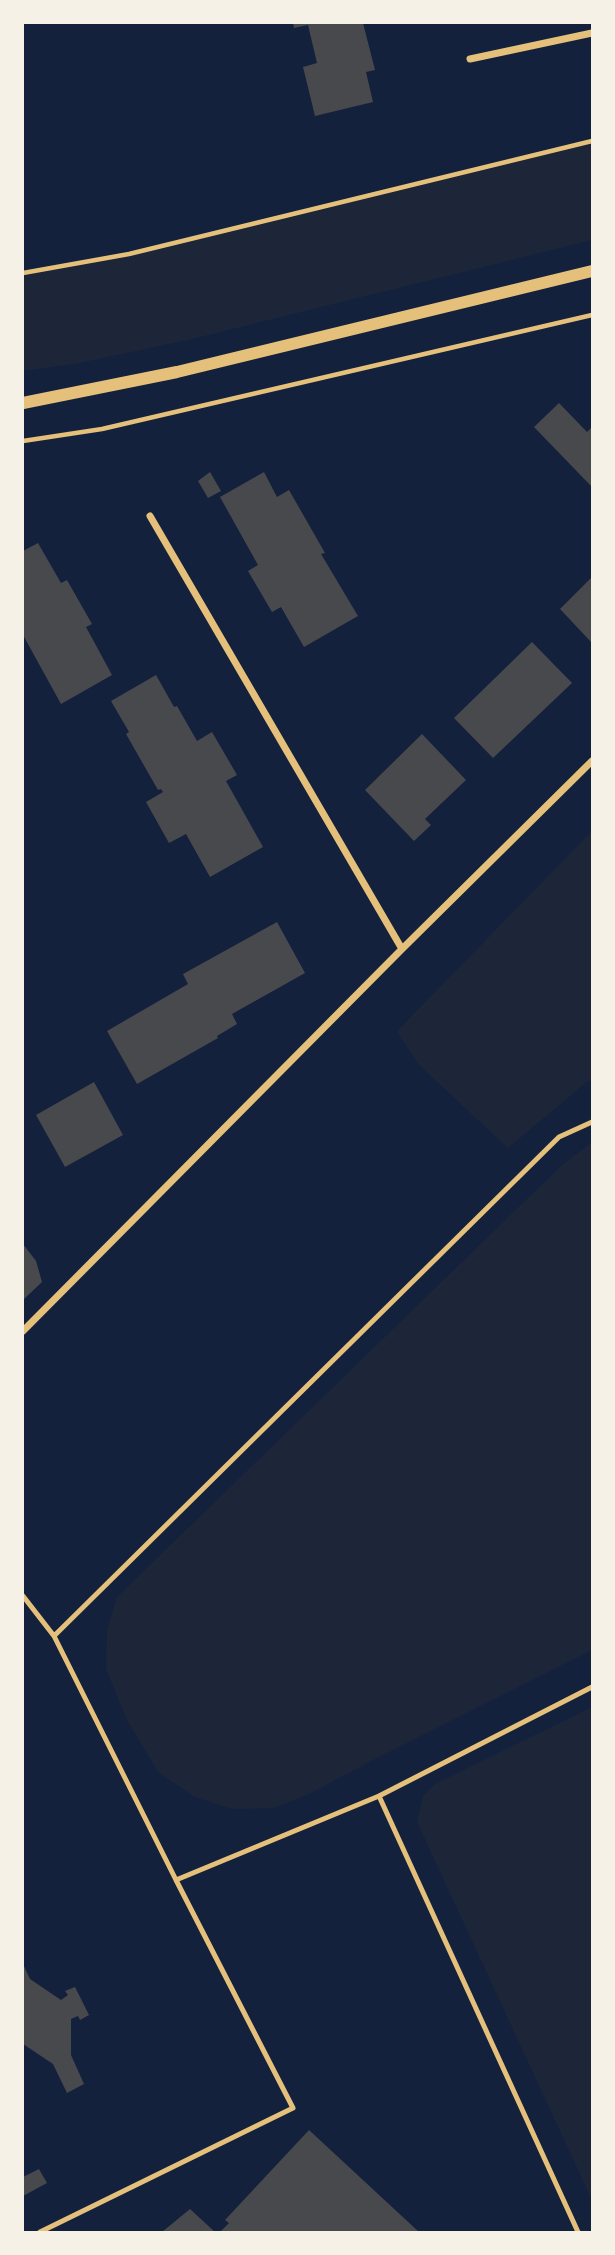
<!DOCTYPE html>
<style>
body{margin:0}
#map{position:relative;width:615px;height:2255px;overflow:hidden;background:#14213d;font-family:"Fira Sans",sans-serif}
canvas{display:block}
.frame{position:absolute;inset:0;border:24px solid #f6f1e7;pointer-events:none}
</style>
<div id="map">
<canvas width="615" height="2255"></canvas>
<div class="frame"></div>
</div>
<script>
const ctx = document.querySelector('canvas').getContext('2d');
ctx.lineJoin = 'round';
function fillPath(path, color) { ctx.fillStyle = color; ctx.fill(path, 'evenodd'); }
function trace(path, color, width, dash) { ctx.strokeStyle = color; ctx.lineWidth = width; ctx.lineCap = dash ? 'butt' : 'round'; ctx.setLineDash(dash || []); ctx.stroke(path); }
fillPath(new Path2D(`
 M 592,141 L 592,240 L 192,339 L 80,363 L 23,371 L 23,273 L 129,254 Z
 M 592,831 L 592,1081 L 588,1081 L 508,1148 L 418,1064 L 397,1031 Z
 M 592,1142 L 592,1650 L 373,1760 L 311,1793 L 274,1808 L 232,1809 L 195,1797 L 158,1772 L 127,1720 L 106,1669 L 107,1631 L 117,1597 L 561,1166 Z
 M 592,1707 L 592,2200 L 417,1822 L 423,1796 L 435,1784 Z`), '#1d2539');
fillPath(new Path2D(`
 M 293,23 L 363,23 L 375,70 L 366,72 L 373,102 L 315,116 L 303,67 L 317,63 L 308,25 L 294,28 Z
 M 559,403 L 587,432 L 592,427 L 592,487 L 534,427 Z
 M 210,472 L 221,491 L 208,498 L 198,481 Z
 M 264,472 L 277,497 L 289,490 L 325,553 L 321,554 L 358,616 L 304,647 L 281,607 L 272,612 L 248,571 L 258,565 L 220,497 Z
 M 38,543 L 61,583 L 67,580 L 92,624 L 86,627 L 112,675 L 61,704 L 23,635 L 23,551 Z
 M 592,577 L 592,643 L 560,609 Z
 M 532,642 L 572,683 L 493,758 L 454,718 Z
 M 156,675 L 174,707 L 177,706 L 197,741 L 212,732 L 237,775 L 226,781 L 263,847 L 210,877 L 186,834 L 169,843 L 146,802 L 163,792 L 161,789 L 158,790 L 126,734 L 129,732 L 111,701 Z
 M 422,734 L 466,780 L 425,819 L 431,825 L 414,841 L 365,790 Z
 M 277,922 L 305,973 L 232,1014 L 237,1024 L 217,1036 L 218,1038 L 137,1084 L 107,1031 L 188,984 L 183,974 Z
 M 94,1082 L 123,1135 L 65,1167 L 36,1115 Z
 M 23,1244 L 36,1261 L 42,1282 L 23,1300 Z
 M 23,1964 L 30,1979 L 61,2000 L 68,1995 L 65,1991 L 75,1987 L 89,2015 L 80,2020 L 78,2016 L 71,2019 L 71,2055 L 84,2084 L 67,2093 L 53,2064 L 23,2044 Z
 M 309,2130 L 419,2232 L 220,2232 L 229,2223 L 225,2220 Z
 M 39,2169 L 47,2183 L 23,2196 L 23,2177 Z
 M 190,2209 L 215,2232 L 162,2232 Z`), '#48494c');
trace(new Path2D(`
 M 23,273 L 129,254 L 592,141
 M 23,441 L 102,429 L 592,315`), '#e5c07b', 4.5);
trace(new Path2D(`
 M 23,1596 L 54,1636 L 176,1880 L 379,1796 L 578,2232
 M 54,1636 L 559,1137 L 592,1122
 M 379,1796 L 592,1687
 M 40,2232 L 293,2108 L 176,1880`), '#e5c07b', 5);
trace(new Path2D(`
 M 470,59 L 592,33
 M 150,516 L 402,949
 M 23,1331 L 402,949 L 592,761`), '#e5c07b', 7);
trace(new Path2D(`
 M 23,403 L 177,372 L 592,271`), '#e5c07b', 12);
</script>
